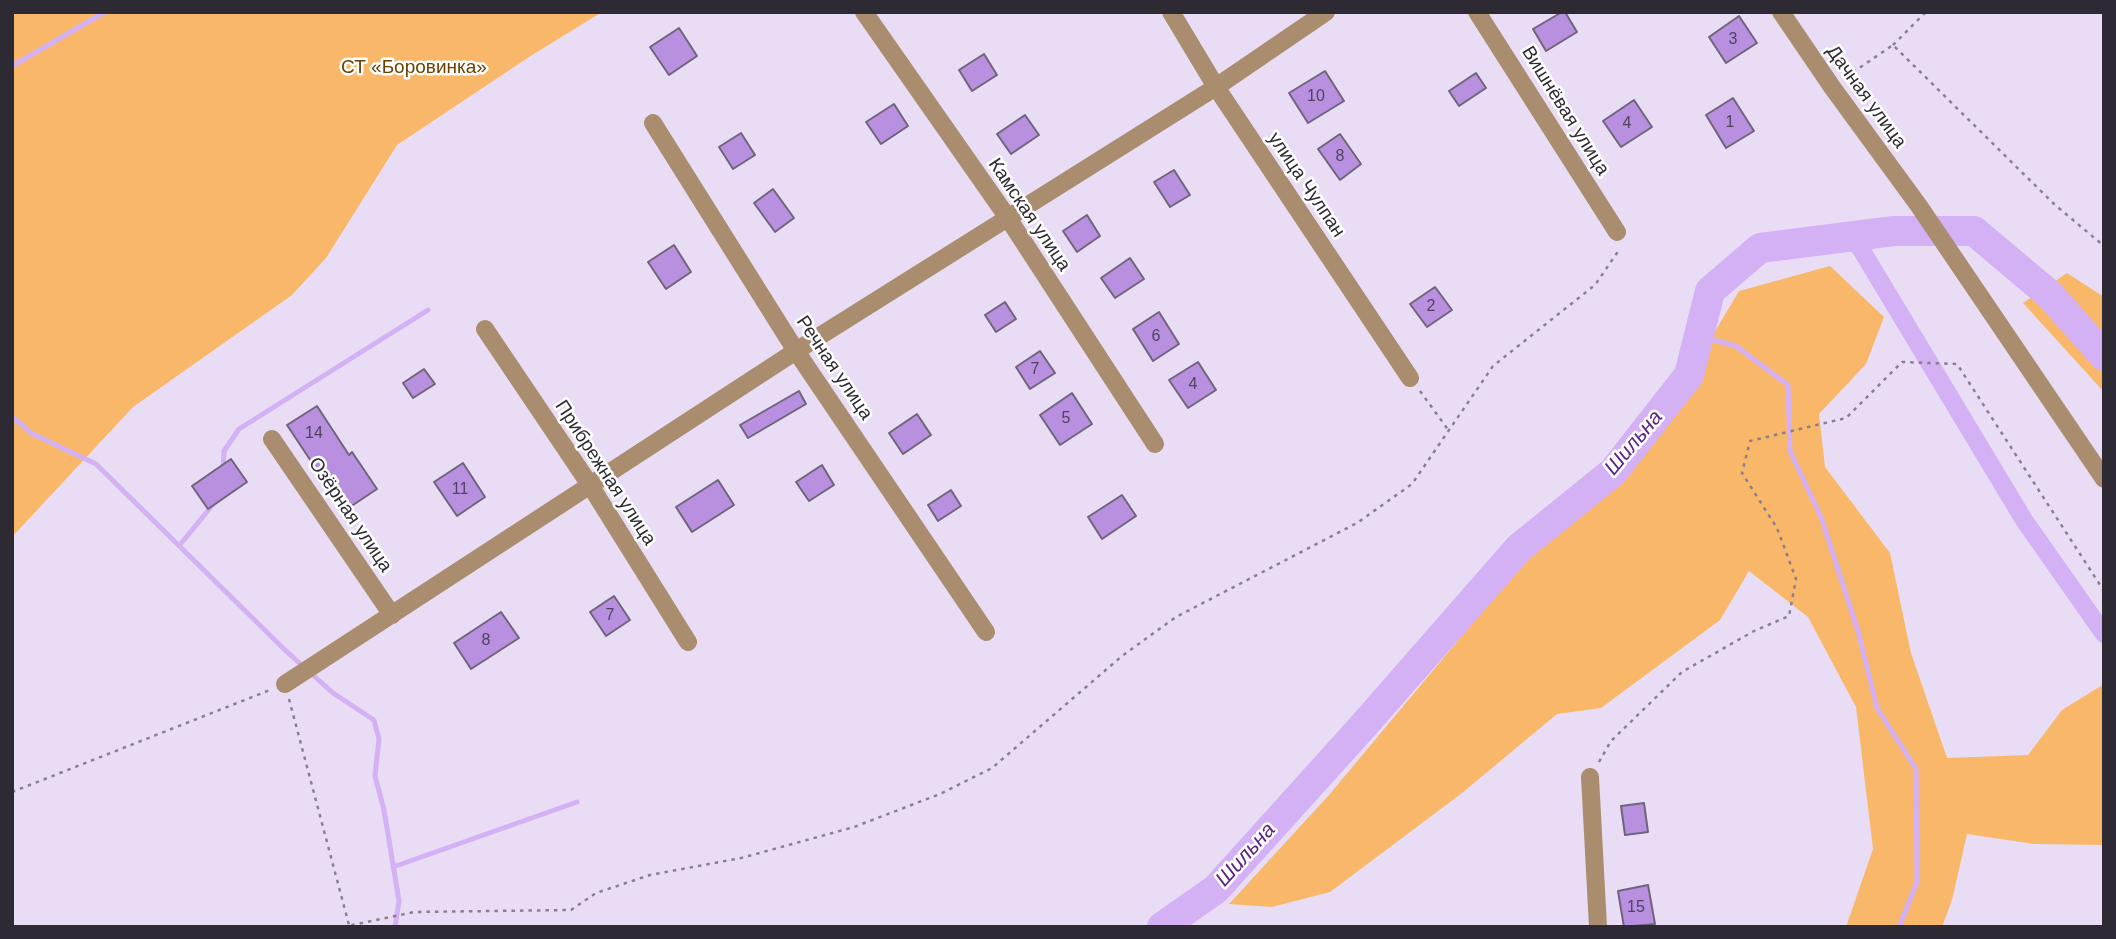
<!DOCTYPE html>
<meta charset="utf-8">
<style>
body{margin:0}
#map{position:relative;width:2116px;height:939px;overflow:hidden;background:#e9ddf6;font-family:Helvetica,sans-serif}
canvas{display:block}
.frame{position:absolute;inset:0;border:14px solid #2e2a33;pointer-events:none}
</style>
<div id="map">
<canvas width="2116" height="939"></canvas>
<div class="frame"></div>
</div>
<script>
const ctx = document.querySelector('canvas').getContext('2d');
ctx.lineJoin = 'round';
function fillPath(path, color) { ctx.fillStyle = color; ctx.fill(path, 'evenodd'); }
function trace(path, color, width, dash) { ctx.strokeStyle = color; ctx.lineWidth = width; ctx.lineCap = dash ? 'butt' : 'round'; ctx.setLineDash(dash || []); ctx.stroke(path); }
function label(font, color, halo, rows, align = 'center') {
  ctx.font = font + ' Helvetica,sans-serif'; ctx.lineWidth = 5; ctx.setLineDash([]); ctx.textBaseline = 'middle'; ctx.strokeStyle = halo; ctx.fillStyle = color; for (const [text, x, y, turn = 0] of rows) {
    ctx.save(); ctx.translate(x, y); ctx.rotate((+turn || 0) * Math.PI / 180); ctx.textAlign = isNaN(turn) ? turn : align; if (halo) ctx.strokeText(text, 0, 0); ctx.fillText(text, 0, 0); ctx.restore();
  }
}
fillPath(new Path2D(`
 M 12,12 L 602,12 L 529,57 L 397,145 L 326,258 L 292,295 L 133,407 L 12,537 Z
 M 1830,266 L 1884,317 L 1866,364 L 1819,414 L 1825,467 L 1890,553 L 1911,653 L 1947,758 L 2028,755 L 2062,710 L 2104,684 L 2104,845 L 2034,844 L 1967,834 L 1952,900 L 1942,927 L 1846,927 L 1873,849 L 1856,707 L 1808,617 L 1749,571 L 1720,620 L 1601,708 L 1557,714 L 1462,793 L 1330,892 L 1272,907 L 1229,904 L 1329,795 L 1531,553 L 1618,478 L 1689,375 L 1739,291 Z
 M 2067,273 L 2104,297 L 2104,392 L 2023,303 Z`), '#f9b769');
trace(new Path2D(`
 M 12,66 L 105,12
 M 1699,336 L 1736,346 L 1788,385 L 1790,451 L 1821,517 L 1858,631 L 1877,708 L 1916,769 L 1917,882 L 1899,927
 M 12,416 L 31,433 L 96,464 L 286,651 L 333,693 L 374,720 L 379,739 L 375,776 L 384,810 L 399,901 L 395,927
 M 223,471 L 224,451 L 239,429 L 428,310
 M 179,546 L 215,502
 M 393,867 L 577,802`), '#d3b1f4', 5);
trace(new Path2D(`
 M 1853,236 L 2024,520 L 2104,634`), '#d3b1f4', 18);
trace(new Path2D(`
 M 1162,927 L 1216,889 L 1364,725 L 1519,548 L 1613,472 L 1689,375 L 1710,291 L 1760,248 L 1894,231 L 1974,231 L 2050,295 L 2104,356`), '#d3b1f4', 30);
const building = new Path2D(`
 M 1562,12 L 1565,12 L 1577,32 L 1546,51 L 1533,29 Z
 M 1739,16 L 1757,43 L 1726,63 L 1709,37 Z
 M 679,28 L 697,56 L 669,75 L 650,47 Z
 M 984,54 L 997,75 L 972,91 L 959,70 Z
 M 1325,71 L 1344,101 L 1308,123 L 1289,93 Z
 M 1476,73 L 1486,88 L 1459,106 L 1449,91 Z
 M 1733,98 L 1754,131 L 1726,148 L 1706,115 Z
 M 1634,100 L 1652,127 L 1621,147 L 1603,121 Z
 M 894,104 L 908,126 L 881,144 L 866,122 Z
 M 1025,115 L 1039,135 L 1011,154 L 997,134 Z
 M 741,133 L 755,155 L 733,169 L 719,147 Z
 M 1340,134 L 1361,164 L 1340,180 L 1318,149 Z
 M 1174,170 L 1190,195 L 1170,207 L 1154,182 Z
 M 773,189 L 794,218 L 775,232 L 754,203 Z
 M 1087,215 L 1100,236 L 1077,252 L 1063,231 Z
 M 674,245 L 691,272 L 666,289 L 648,262 Z
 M 1130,258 L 1144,279 L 1115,298 L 1101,278 Z
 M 1435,287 L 1452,310 L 1427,327 L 1410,304 Z
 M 1005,302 L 1016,319 L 996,332 L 985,315 Z
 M 1159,312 L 1179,344 L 1153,361 L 1133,329 Z
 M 1040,351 L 1055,373 L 1030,389 L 1016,367 Z
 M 1198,362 L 1216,390 L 1188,408 L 1169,380 Z
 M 424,369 L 435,384 L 413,398 L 403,383 Z
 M 799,391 L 806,404 L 748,438 L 740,425 Z
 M 1072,393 L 1092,424 L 1060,445 L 1040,415 Z
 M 317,406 L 349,455 L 352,452 L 377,489 L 344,511 L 287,425 Z
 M 917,414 L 931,435 L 903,454 L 889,433 Z
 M 231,459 L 247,482 L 208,509 L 192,486 Z
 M 463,463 L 485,497 L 457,516 L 434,482 Z
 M 822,465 L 834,485 L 809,501 L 796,482 Z
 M 718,480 L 734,505 L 692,532 L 676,507 Z
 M 951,490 L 961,506 L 938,521 L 928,505 Z
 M 1122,495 L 1136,516 L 1102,539 L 1088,517 Z
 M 614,596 L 630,620 L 606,636 L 590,612 Z
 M 501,612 L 519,638 L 471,669 L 454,643 Z
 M 1644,803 L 1648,832 L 1625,835 L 1621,806 Z
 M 1648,885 L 1655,924 L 1624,927 L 1618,891 Z`);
fillPath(building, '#b98fe0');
trace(building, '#6f657a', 2);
trace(new Path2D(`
 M 1893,45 L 1926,12
 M 1846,77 L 1893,45 L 2054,204 L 2104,246
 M 1420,391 L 1449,431
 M 289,699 L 349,925
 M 1599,762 L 1611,741 L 1682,672 L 1754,631 L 1789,616 L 1796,579 L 1777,528 L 1742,473 L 1750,441 L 1846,418 L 1902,362 L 1957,364 L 2104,591
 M 12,792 L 270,690
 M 343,927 L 414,912 L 571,910 L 596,893 L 650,875 L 741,858 L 854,827 L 940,794 L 992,768 L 1122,656 L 1176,617 L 1357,523 L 1412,484 L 1493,366 L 1595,285 L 1619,250`), '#888091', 2.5, [3.5, 5]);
trace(new Path2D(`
 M 864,12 L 1008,218 L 1155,444
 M 1171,12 L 1216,87 L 1410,378
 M 1477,12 L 1617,232
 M 1781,12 L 1832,87 L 1919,206 L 2104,479
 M 653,123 L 796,351 L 986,632
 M 485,329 L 590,485 L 688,642
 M 272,439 L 392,615
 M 285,684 L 796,351 L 1216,87 L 1326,12
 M 1590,777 L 1598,927`), '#a98d6e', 18);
label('16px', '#51435e', null, [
 ["3",1733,40],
 ["10",1316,97],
 ["1",1730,123],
 ["4",1627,124],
 ["8",1340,157],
 ["2",1431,307],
 ["6",1156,337],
 ["7",1035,370],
 ["4",1193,385],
 ["5",1066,419],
 ["14",314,434],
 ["11",460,490],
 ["7",610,616],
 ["8",486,641],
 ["15",1636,908]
]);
label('19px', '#6c4100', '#fff', [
 ["СТ «Боровинка»",414,68]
]);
label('19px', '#2e2a33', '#fff', [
 ["Дачная улица",1866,97,54],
 ["Вишнёвая улица",1565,111,58],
 ["улица Чулпан",1306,185,56],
 ["Камская улица",1029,215,56],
 ["Речная улица",834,368,56],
 ["Прибрежная улица",605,473,57],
 ["Озёрная улица",350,515,56]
]);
label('italic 21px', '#5b2382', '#fff', [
 ["Шильна",1634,443,-50],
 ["Шильна",1246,855,-48]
]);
</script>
